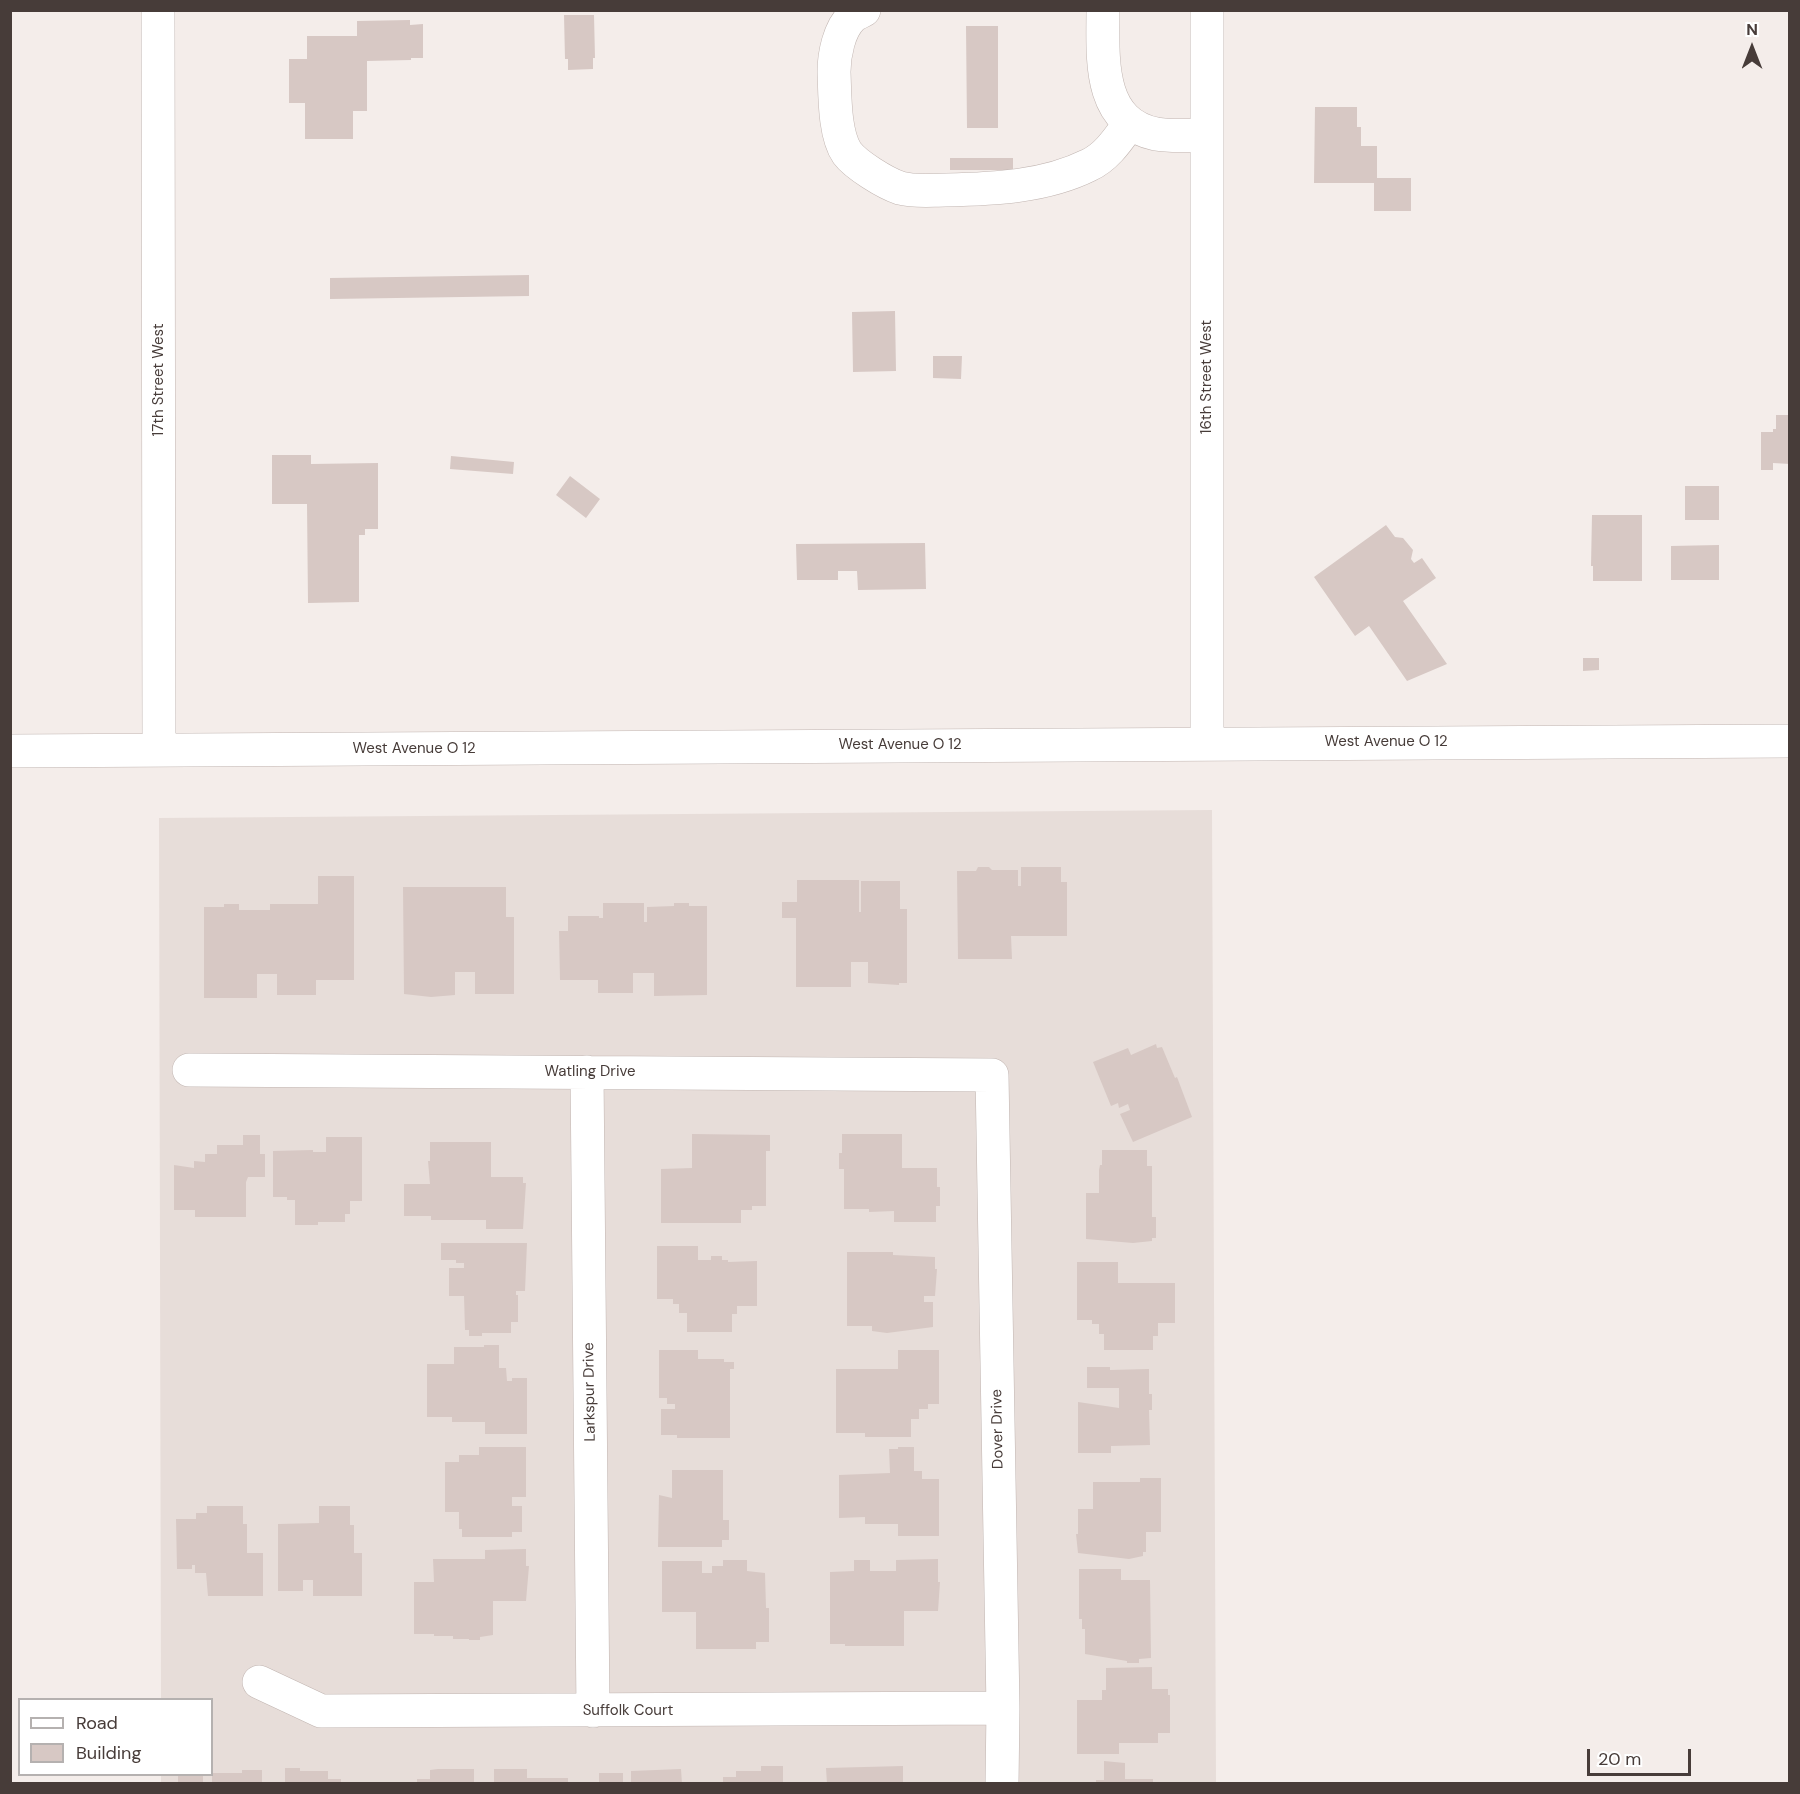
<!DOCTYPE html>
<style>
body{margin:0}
#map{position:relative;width:1800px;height:1794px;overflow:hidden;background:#f4edea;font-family:"DM Sans",sans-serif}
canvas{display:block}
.frame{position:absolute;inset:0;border:12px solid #473c39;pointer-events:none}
.legend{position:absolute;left:18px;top:1698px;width:195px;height:78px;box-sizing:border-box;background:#fff;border:2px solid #b5b1b0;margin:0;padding:8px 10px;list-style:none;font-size:18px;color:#473c39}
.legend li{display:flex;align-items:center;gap:12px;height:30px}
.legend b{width:30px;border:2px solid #b5b1b0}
.north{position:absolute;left:1722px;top:18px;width:60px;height:60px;-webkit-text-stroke:4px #fff;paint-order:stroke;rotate:0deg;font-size:16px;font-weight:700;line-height:24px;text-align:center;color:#473c39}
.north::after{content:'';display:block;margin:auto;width:21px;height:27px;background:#473c39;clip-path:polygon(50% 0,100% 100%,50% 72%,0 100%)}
.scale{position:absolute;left:1587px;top:1749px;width:104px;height:27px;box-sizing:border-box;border:3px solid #473c39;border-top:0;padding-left:8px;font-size:18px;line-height:21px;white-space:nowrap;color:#473c39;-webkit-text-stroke:4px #fff;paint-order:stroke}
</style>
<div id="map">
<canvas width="1800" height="1794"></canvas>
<div class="frame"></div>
<ul class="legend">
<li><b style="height:8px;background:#fff"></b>Road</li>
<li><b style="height:16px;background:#d7c8c4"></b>Building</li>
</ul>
<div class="north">N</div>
<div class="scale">20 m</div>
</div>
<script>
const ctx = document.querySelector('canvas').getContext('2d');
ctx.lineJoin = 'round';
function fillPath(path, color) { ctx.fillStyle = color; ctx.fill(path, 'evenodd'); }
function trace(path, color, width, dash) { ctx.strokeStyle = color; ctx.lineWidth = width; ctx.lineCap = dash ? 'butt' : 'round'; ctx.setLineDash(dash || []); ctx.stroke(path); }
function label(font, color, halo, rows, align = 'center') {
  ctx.font = font + ' "DM Sans",sans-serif'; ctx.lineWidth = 4.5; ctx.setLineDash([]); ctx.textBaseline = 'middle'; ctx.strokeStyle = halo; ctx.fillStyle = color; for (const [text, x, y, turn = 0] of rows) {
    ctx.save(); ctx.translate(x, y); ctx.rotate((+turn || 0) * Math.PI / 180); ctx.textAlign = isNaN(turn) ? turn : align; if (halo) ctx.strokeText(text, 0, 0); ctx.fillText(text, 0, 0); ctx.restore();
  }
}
fillPath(new Path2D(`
 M 1212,810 L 1216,1783 L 161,1783 L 161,1775 L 212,1774 L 212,1700 L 161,1699 L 159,818 Z`), '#e7ddd9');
fillPath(new Path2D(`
 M 564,15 L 594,15 L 595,58 L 593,58 L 593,69 L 568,70 L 568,59 L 565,59 Z
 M 410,20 L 410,25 L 423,24 L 423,58 L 411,58 L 411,60 L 367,61 L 367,111 L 353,111 L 353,139 L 305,139 L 305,103 L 289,103 L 289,59 L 307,59 L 307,36 L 357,36 L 357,21 Z
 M 966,26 L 998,26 L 998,128 L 967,128 Z
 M 1315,107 L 1357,107 L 1357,127 L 1361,127 L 1361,146 L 1377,146 L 1377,178 L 1411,178 L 1411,211 L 1374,211 L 1374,183 L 1314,183 Z
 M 950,158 L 1013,158 L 1013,170 L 950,170 Z
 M 529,275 L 529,296 L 330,299 L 330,278 Z
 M 895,311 L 896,371 L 853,372 L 852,312 Z
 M 933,356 L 962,356 L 961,379 L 933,378 Z
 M 1776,415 L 1790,415 L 1790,464 L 1773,463 L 1773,470 L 1761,470 L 1761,432 L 1773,432 L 1773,429 L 1776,429 Z
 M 272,455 L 311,455 L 311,464 L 378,463 L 378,529 L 365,529 L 365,535 L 359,535 L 359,602 L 308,603 L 307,504 L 272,504 Z
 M 451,456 L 514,462 L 513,474 L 450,469 Z
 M 570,476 L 600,499 L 586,518 L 556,495 Z
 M 1685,486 L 1719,486 L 1719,520 L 1685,520 Z
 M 1592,515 L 1642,515 L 1642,581 L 1593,581 L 1593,566 L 1591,566 Z
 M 1386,525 L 1395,537 L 1403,538 L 1413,550 L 1411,559 L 1414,563 L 1422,558 L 1436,578 L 1403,601 L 1447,664 L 1407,681 L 1369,626 L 1355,636 L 1314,577 Z
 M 925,543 L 926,589 L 858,590 L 857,571 L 838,571 L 838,580 L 797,580 L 796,544 Z
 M 1719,545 L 1719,580 L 1671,580 L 1671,546 Z
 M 1583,658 L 1599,658 L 1599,670 L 1583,671 Z
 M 978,867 L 989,867 L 992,870 L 1018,870 L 1018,886 L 1021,886 L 1021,867 L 1061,867 L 1061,882 L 1067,882 L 1067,936 L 1011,936 L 1012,959 L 958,959 L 957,871 L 976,871 Z
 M 318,876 L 354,876 L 354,980 L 316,980 L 316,995 L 277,995 L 277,974 L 257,974 L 257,998 L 204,998 L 204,907 L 224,907 L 224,904 L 239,904 L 239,910 L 270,910 L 270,904 L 318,904 Z
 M 797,880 L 859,880 L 859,912 L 861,912 L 861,881 L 900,881 L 900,909 L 907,909 L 907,983 L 899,983 L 899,985 L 868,983 L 868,962 L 851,962 L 851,987 L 796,987 L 796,918 L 782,918 L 782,902 L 797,902 Z
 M 403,887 L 506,887 L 506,917 L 514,917 L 514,994 L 475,994 L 475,972 L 455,972 L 455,995 L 431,997 L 404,994 Z
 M 603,903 L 644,903 L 644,922 L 647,922 L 647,907 L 674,906 L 674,903 L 689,903 L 689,906 L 707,906 L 707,995 L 654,996 L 654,973 L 633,973 L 633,993 L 598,993 L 598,980 L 560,980 L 559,931 L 568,931 L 568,916 L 599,916 L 599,918 L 603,918 Z
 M 1156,1044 L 1157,1048 L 1162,1047 L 1175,1078 L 1177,1077 L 1192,1117 L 1133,1142 L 1120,1114 L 1130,1110 L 1128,1104 L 1119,1108 L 1118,1103 L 1111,1106 L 1093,1062 L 1128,1048 L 1131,1055 Z
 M 692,1134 L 770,1135 L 770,1151 L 766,1151 L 766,1206 L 752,1206 L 752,1210 L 741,1210 L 741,1223 L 661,1223 L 661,1169 L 692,1168 Z
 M 842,1134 L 902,1134 L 902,1168 L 937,1168 L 937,1187 L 940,1187 L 940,1206 L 936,1206 L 936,1222 L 894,1222 L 894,1211 L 869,1212 L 869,1209 L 844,1209 L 844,1169 L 839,1169 L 839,1153 L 842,1153 Z
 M 243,1135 L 260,1135 L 260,1154 L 265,1154 L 265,1177 L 248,1177 L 246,1182 L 246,1217 L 195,1217 L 195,1210 L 174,1210 L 174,1165 L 194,1168 L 194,1161 L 205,1162 L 205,1154 L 217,1154 L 217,1145 L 243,1145 Z
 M 326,1137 L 362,1137 L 362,1201 L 350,1201 L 350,1214 L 345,1214 L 345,1222 L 318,1222 L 318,1225 L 295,1225 L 295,1200 L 287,1200 L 287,1197 L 273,1197 L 273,1151 L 313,1150 L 313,1152 L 326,1152 Z
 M 430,1142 L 491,1142 L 491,1177 L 523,1177 L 523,1183 L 526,1183 L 523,1229 L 486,1229 L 486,1220 L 431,1220 L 431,1216 L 404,1216 L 404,1184 L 430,1184 L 428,1161 L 430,1161 Z
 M 1102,1150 L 1147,1150 L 1147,1166 L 1152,1166 L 1152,1217 L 1156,1217 L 1156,1238 L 1152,1238 L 1152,1241 L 1133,1243 L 1086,1239 L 1086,1193 L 1099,1193 L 1099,1170 L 1100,1165 L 1102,1165 Z
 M 441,1243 L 527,1243 L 525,1291 L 516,1291 L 516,1295 L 518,1295 L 518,1322 L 511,1322 L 511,1333 L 482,1333 L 482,1336 L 469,1336 L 469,1330 L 465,1330 L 464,1296 L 449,1296 L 449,1268 L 464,1268 L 464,1263 L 456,1263 L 456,1260 L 441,1260 Z
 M 657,1246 L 698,1246 L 698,1260 L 711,1260 L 711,1256 L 722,1256 L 722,1260 L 728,1260 L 728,1262 L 757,1261 L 757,1306 L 737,1306 L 737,1314 L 732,1314 L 732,1332 L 687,1332 L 687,1313 L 679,1313 L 679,1304 L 673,1304 L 673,1299 L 657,1299 Z
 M 847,1252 L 893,1252 L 893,1255 L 935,1257 L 935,1269 L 937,1269 L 935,1296 L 924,1296 L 924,1302 L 933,1302 L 933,1327 L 887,1333 L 872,1331 L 872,1326 L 847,1326 Z
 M 1077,1262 L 1118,1262 L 1118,1283 L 1175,1283 L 1175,1323 L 1158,1323 L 1158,1336 L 1153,1336 L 1153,1350 L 1104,1350 L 1104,1334 L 1099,1334 L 1099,1324 L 1092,1324 L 1092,1320 L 1077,1320 Z
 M 484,1345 L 499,1345 L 499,1368 L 506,1368 L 507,1381 L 512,1381 L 512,1378 L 527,1378 L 527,1434 L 485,1434 L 485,1422 L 452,1422 L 452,1417 L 427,1417 L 427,1364 L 454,1364 L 454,1347 L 484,1347 Z
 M 659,1350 L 698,1350 L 698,1359 L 724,1359 L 724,1362 L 734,1362 L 734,1369 L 730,1369 L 730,1438 L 677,1438 L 677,1435 L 661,1435 L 661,1409 L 675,1409 L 675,1404 L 667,1404 L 667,1398 L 659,1398 Z
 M 898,1350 L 939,1350 L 939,1404 L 928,1404 L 928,1409 L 919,1409 L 919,1419 L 911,1419 L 911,1437 L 865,1437 L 865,1433 L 836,1433 L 836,1369 L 898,1369 Z
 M 1087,1367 L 1110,1367 L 1110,1370 L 1149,1369 L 1149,1394 L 1152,1394 L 1152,1410 L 1149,1410 L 1150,1445 L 1111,1446 L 1111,1453 L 1078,1453 L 1078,1402 L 1119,1408 L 1119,1388 L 1087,1388 Z
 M 479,1447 L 526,1447 L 526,1497 L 512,1497 L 512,1506 L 522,1506 L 522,1532 L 512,1532 L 512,1537 L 462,1537 L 462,1529 L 459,1529 L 459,1512 L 445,1512 L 445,1462 L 459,1462 L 459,1455 L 479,1455 Z
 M 898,1447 L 914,1447 L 914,1471 L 922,1471 L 922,1479 L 939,1479 L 939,1536 L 898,1536 L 898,1524 L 865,1524 L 865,1517 L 839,1518 L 839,1475 L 890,1473 L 889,1449 L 898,1449 Z
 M 672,1470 L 723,1470 L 723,1520 L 729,1520 L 729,1540 L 722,1540 L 722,1547 L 658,1547 L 659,1495 L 672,1498 Z
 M 1140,1478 L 1161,1478 L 1161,1532 L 1146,1532 L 1146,1552 L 1143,1552 L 1143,1556 L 1129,1559 L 1078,1553 L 1076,1534 L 1078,1534 L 1078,1509 L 1093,1509 L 1093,1482 L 1140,1482 Z
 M 207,1506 L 243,1506 L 243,1524 L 247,1524 L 247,1553 L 263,1553 L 263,1596 L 208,1596 L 206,1573 L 195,1573 L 195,1565 L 192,1565 L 192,1569 L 177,1569 L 176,1519 L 196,1519 L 196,1513 L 207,1513 Z
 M 319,1506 L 350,1506 L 350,1525 L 354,1525 L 354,1553 L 362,1553 L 362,1596 L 313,1596 L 313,1580 L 303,1580 L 303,1591 L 278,1591 L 278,1524 L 319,1523 Z
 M 526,1549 L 526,1566 L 529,1566 L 526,1601 L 493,1601 L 493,1635 L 480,1637 L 480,1640 L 469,1640 L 469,1639 L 453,1639 L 453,1636 L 434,1636 L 434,1634 L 414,1634 L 414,1582 L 434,1582 L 433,1559 L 485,1559 L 485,1550 Z
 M 938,1559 L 938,1582 L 940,1582 L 938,1611 L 904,1611 L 904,1646 L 845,1646 L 845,1644 L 830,1644 L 830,1572 L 854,1571 L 854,1560 L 870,1560 L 870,1571 L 896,1571 L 896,1560 Z
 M 723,1560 L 747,1560 L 747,1571 L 765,1573 L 766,1608 L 769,1608 L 769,1642 L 756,1642 L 756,1649 L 696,1649 L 696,1612 L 662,1612 L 662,1561 L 702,1561 L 702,1573 L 712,1573 L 712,1566 L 723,1566 Z
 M 1079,1569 L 1121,1569 L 1121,1580 L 1150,1580 L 1151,1658 L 1139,1659 L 1139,1663 L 1127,1663 L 1127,1661 L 1085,1654 L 1085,1629 L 1082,1629 L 1082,1619 L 1079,1619 Z
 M 1152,1667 L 1152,1689 L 1168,1689 L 1168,1695 L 1170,1695 L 1170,1733 L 1158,1733 L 1158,1743 L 1119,1743 L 1119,1754 L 1077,1754 L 1077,1700 L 1102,1700 L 1102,1690 L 1106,1690 L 1106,1668 Z
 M 1104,1761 L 1125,1763 L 1125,1779 L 1153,1779 L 1153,1784 L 1096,1784 L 1096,1780 L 1104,1780 Z
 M 761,1766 L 783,1766 L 783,1784 L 723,1784 L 723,1777 L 736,1777 L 736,1771 L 761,1771 Z
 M 903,1766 L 903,1784 L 827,1784 L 826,1768 Z
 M 285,1768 L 300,1768 L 300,1771 L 328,1771 L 328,1779 L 341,1779 L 341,1784 L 285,1784 Z
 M 438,1769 L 474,1769 L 474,1783 L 417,1784 L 417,1779 L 430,1779 L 430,1770 Z
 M 494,1769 L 527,1769 L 527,1778 L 568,1778 L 568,1784 L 494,1784 Z
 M 681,1769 L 682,1784 L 631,1784 L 631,1771 Z
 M 242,1770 L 262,1770 L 262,1784 L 212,1784 L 212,1773 L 242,1773 Z
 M 599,1773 L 623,1773 L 623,1784 L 599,1784 Z
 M 178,1776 L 203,1776 L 203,1784 L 178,1784 Z`), '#d7c8c4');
const minor = new Path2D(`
 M 158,10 L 159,750
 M 864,10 C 861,12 855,14 852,17 C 839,29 834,55 834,72 C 835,94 834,134 847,153 C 856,165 885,183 900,188 C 915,192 931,190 946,190 C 993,189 1045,187 1089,165 C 1107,157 1119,138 1130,123
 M 1103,10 C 1103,57 1097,122 1156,134 C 1173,137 1191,135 1207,135
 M 1207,10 L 1207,743
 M 10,751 L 1790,741
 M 189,1070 L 992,1075 L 1003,1708 L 1002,1784
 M 587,1072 L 593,1711
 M 259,1682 L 321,1711 L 1003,1708`);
trace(minor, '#c1b5b1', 34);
trace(minor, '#fff', 33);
label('15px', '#473c39', '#fff', [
 ["16th Street West",1207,377,-90],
 ["17th Street West",159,380,-90],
 ["West Avenue O 12",1386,742],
 ["West Avenue O 12",900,745],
 ["West Avenue O 12",414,749],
 ["Watling Drive",590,1072],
 ["Larkspur Drive",590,1392,-91],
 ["Dover Drive",998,1429,-91],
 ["Suffolk Court",628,1711]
]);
</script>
